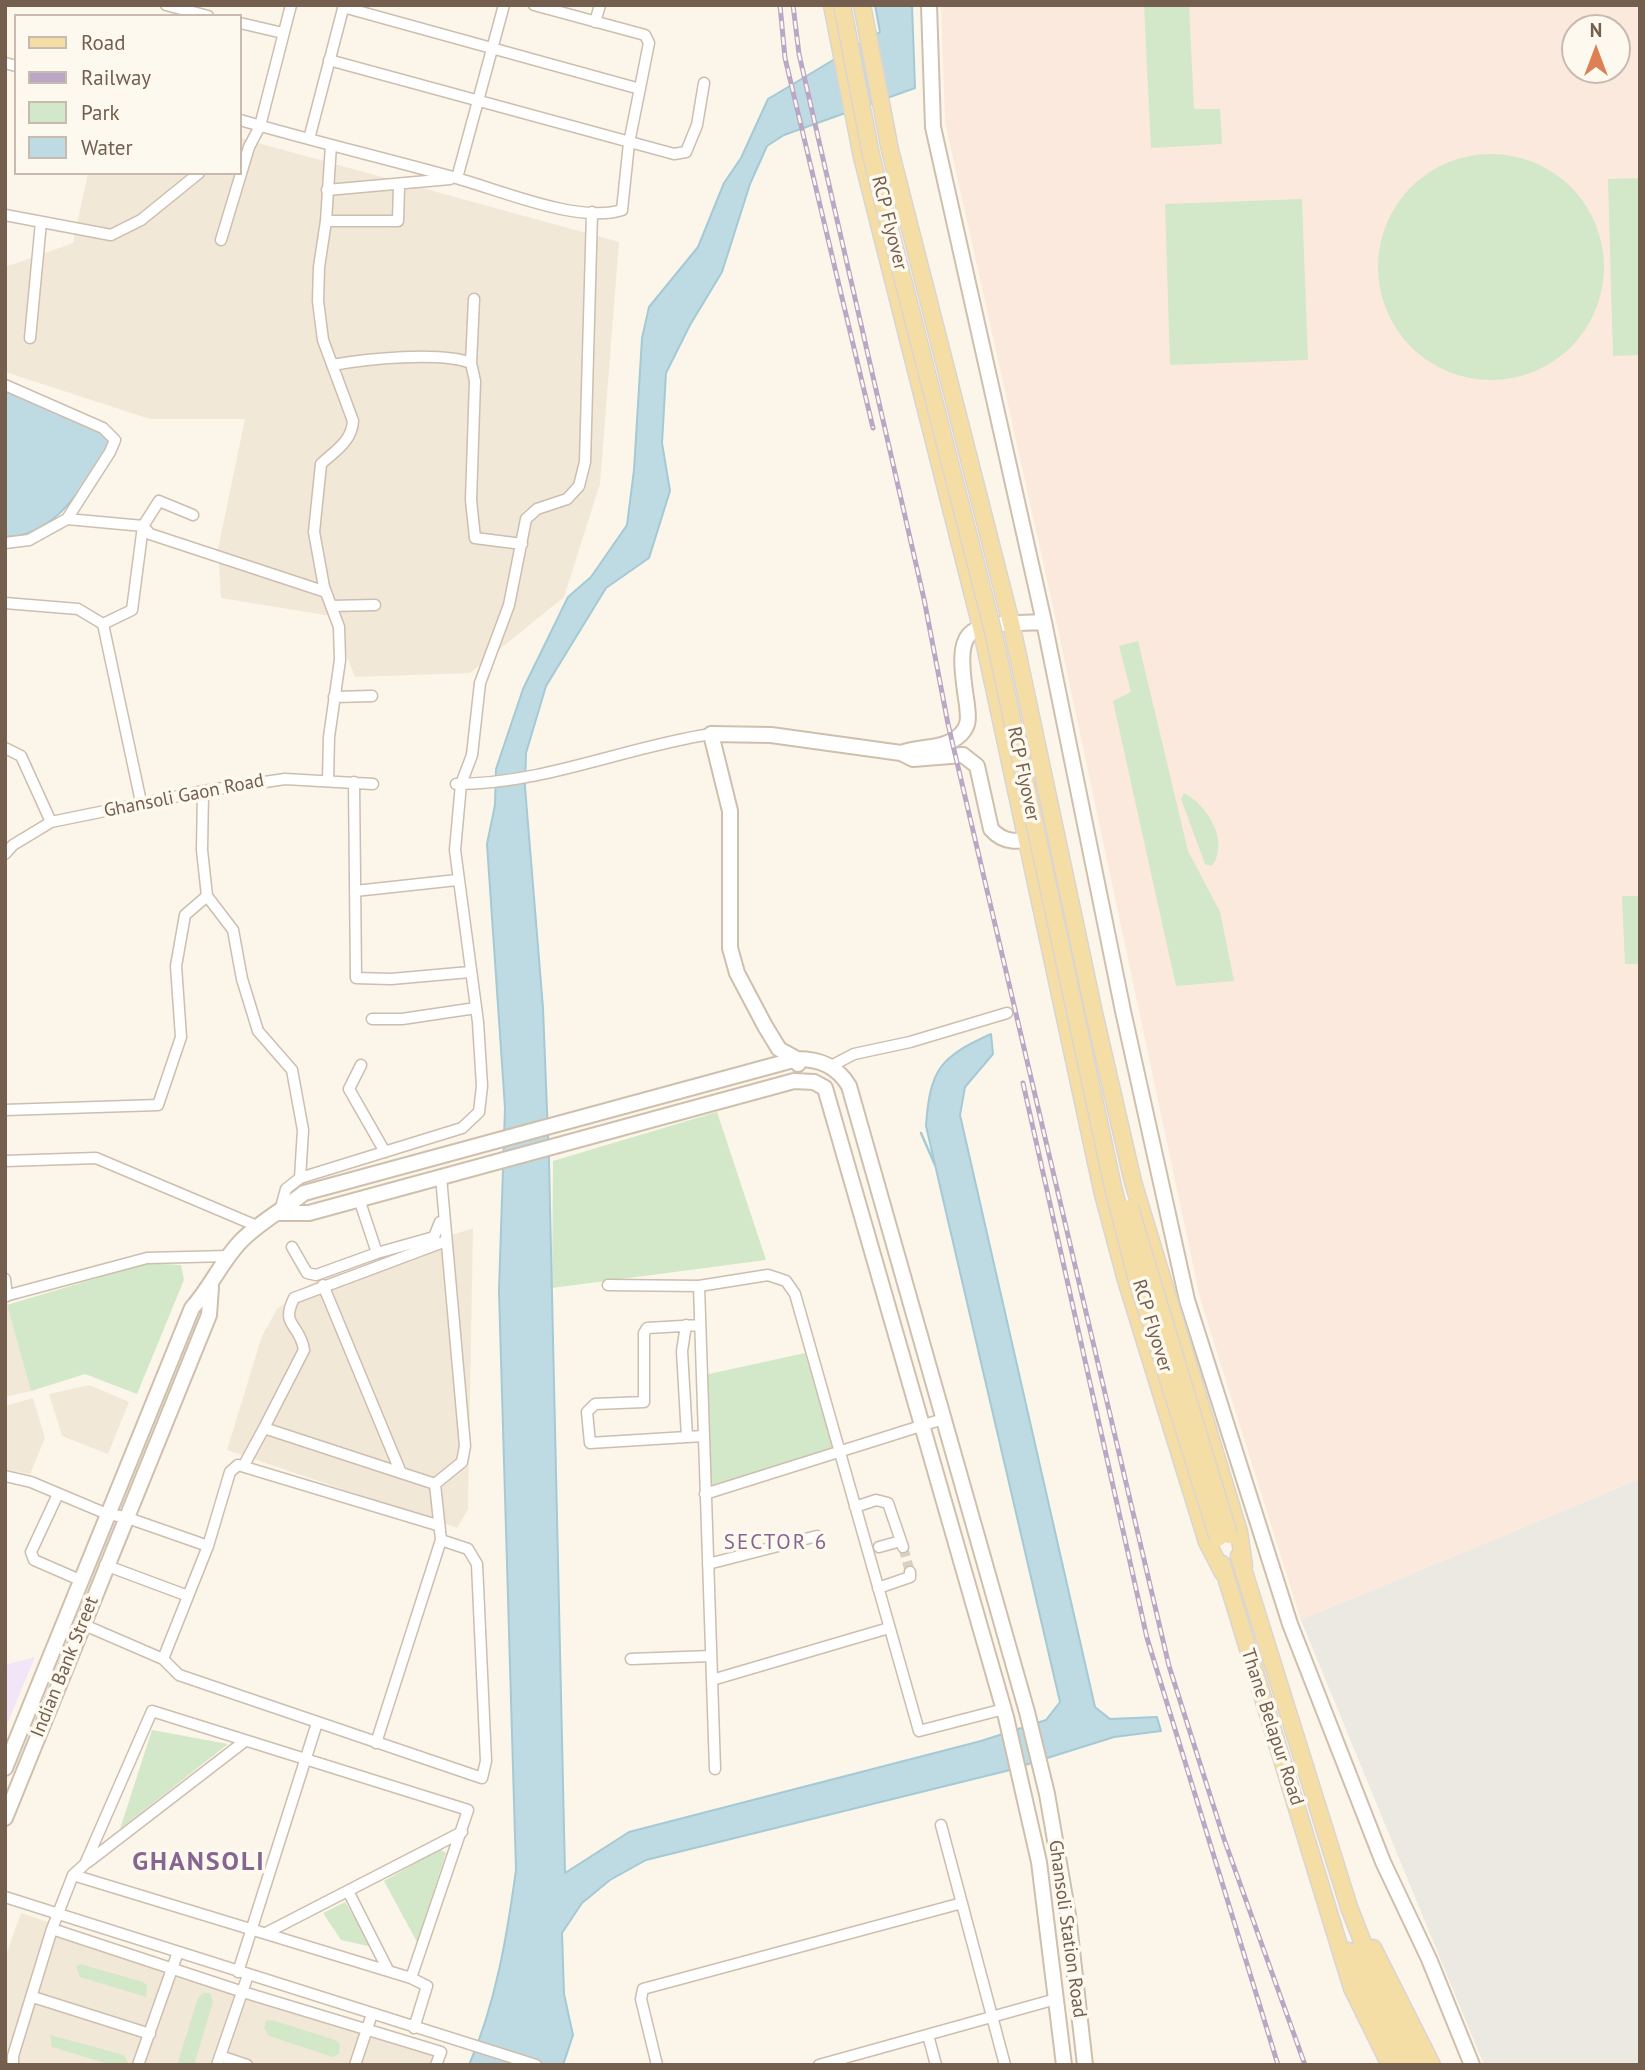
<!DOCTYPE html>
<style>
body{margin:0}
#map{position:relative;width:1645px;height:2070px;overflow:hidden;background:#fbf6e9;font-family:"PT Sans",sans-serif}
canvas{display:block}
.frame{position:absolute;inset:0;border:7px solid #745f4e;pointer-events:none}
.legend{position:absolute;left:14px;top:14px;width:228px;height:161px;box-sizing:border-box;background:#fef9ef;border:2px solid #c7bbaf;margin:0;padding:9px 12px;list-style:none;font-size:21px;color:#745f4e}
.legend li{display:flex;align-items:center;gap:14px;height:35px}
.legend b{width:35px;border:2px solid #c7bbaf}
.north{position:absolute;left:1561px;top:14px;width:70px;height:70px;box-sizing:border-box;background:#fef9ef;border:2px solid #c7bbaf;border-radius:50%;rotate:0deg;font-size:19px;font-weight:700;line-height:28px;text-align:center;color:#745f4e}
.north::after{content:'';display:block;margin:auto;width:24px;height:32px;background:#dd8056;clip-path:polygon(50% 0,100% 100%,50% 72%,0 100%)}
</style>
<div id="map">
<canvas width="1645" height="2070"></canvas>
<div class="frame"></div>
<ul class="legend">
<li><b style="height:9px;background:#f5dea6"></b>Road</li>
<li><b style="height:9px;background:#baa7c5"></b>Railway</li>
<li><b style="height:19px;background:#d2e8c8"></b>Park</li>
<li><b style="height:19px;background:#bedbe4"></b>Water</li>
</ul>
<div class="north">N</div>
</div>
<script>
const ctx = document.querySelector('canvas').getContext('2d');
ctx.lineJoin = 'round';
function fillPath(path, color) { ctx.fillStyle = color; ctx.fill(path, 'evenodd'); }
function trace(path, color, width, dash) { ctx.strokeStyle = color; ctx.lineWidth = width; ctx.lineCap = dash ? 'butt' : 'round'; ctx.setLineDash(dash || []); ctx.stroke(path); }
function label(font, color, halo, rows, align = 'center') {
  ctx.font = font + ' "PT Sans",sans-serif'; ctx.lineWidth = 7; ctx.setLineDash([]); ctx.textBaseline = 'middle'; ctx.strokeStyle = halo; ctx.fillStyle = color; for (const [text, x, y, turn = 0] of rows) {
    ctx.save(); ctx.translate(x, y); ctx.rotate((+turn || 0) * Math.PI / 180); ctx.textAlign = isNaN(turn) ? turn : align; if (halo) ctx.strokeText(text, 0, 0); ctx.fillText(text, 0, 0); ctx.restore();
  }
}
fillPath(new Path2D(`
 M 240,138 L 619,242 L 600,484 L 564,597 L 470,673 L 355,677 L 331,616 L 221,598 L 218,549 L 245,419 L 150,419 L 5,372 L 5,267 L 73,243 L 88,173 L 240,173 Z
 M 473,1228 L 468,1509 L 457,1528 L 227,1450 L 262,1336 L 277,1309 L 312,1283 Z
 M 7,1305 L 31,1391 L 5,1397 L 5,1306 Z
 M 89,1385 L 129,1402 L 108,1454 L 62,1436 L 49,1394 Z
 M 33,1398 L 45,1438 L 30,1474 L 5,1469 L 5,1406 Z
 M 21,1913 L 246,1987 L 446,2049 L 439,2065 L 5,2065 L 5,1958 Z`), '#f2e8d7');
fillPath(new Path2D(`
 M 941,5 L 1640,5 L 1640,1479 L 1301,1620 L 1200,1298 L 1054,611 L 945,122 ZM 1575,28 L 1617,28 L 1617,70 L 1575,70 Z`), '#fbe9dd');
fillPath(new Path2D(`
 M 1640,1479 L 1640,2065 L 1484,2065 L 1301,1620 Z`), '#ece8e2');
fillPath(new Path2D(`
 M 35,1657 L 5,1729 L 5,1665 Z`), '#f3e5f8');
fillPath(new Path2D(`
 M 1144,5 L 1189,5 L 1194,109 L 1220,109 L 1222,144 L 1151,148 Z
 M1378 267a113 113 0 1 1 226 0a113 113 0 1 1-226 0Z
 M 1640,178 L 1640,355 L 1613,356 L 1608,179 Z
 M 1302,199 L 1308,360 L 1170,365 L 1165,204 Z
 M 1138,641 L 1188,851 L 1220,912 L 1234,981 L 1176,986 L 1113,701 L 1131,692 L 1119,646 Z
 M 1184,793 C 1207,805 1230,841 1212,866 L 1205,864 L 1181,799 Z
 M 1622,896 L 1640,896 L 1640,964 L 1625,964 Z
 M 717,1112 L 766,1260 L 552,1288 L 553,1161 Z
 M 147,1263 L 181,1265 L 184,1280 L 137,1394 L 85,1374 L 31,1391 L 7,1305 Z
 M 805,1353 L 833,1450 L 705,1489 L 700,1376 Z
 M 152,1730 L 228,1744 L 120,1829 Z
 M 440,1849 L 446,1853 L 417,1942 L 384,1881 Z
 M 345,1902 L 372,1947 L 341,1940 L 323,1913 Z
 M 80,1964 L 143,1982 L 147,1985 L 146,1997 L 80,1977 L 76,1967 Z
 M 203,1993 L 210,1993 L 213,2002 L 194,2065 L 177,2065 L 198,1998 Z
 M 272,2020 L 335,2040 L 340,2044 L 339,2054 L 333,2057 L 269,2036 L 264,2028 L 266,2021 Z
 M 50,2035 L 124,2055 L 128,2063 L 112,2065 L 52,2047 Z`), '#d2e8c8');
const water = new Path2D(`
 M 875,5 L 912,5 L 915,88 L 784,135 L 767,146 L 750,184 L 722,272 L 690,325 L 666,373 L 662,443 L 670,491 L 649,558 L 606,588 L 546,686 L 526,753 L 525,787 L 543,1008 L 549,1161 L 565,1873 L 629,1832 L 981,1741 L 1046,1720 L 1060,1702 L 926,1126 C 930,1069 940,1057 991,1034 L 993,1054 L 965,1087 L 960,1115 L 1095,1707 L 1110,1719 L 1157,1717 L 1161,1731 L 1114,1737 L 1006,1771 L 646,1860 L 610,1880 L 582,1903 L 562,1933 L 564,1994 L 573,2035 L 563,2065 L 469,2065 C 496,2003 507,1936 516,1870 L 499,1291 L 505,1108 L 487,844 L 495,805 L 496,769 L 523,689 L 568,597 L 591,577 L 627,525 L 634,470 L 642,338 L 649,307 L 698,247 L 724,183 L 741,158 L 768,99 L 880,32 Z
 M 5,386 L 106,434 L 111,440 L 110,447 C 83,484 57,537 5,537 Z`);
fillPath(water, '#bedbe4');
trace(water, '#a5c9d5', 2);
trace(new Path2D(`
 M 921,1133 L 935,1165`), '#a5c9d5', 2.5);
trace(new Path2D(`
 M 903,1547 L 910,1572`), '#d9d0c2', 10, [10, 5]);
const street = new Path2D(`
 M 166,5 L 208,16
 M 343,7 L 640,89
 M 595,22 L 600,5
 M 240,23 L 283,33
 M 329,60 L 674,154 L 686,152 L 697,125 L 704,83
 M 5,63 L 16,66
 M 240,120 C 312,141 384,158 456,178 C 500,190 579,224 622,210 L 629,143 L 649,43 L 645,35 L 534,5
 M 309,139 L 344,5
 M 457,178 L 504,5
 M 327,190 L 450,179
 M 5,215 L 111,235 L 141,220 L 199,173
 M 326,221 L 398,221 L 399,186
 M 221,240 L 249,147 L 260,126 L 291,5
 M 30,338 L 41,222
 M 471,363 L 474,299
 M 332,365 C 366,359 440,351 471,363 L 475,381 L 471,500 L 475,538 L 522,544
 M 5,385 L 103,428 L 115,440 L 110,452 L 67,519
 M 5,543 L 29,540 L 67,519 L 143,526 L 159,501 L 193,515
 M 5,603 L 78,609 L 103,624 L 141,802
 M 331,606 L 375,605
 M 103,624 L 132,610 L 143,526 L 150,534 L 326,592
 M 334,697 L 372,696
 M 5,748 L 21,756 L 51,822
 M 328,781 L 329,737 L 340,660 L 339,627 L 324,587 L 314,532 L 321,464 C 335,451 352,441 353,421 L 323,340 L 318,301 L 319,267 L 326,221 L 331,145
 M 354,782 L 356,978 L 391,979 L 470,972
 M 456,784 C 544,784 625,747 711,734
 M 5,854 L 13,845 L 51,822 L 203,791 L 285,779 L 373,784
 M 355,891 L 457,880
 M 207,896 L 233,930 L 242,979 L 258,1031 L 292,1070 L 303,1130 L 300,1178
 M 372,1019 L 402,1019 L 476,1008
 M 361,1065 L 349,1089 L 385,1152
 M 831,1066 L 854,1054 L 910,1042 L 1007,1013
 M 5,1110 L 158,1105 L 181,1037 L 176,966 L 185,915 L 207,896 L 202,850 L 203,791
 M 5,1161 L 96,1158 L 257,1226
 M 280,1211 L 286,1189 L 300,1178 L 462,1128 L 479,1112 L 482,1086 L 478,1022 L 455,850 L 461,784 L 472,755 L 480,683 L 509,605 L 526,519 L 537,509 L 567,499 L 579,486 L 585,462 L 592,212
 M 292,1247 L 307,1273 L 316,1275 L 377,1253 L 359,1199
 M 377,1253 L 434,1237 L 440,1222
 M 5,1279 L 7,1296
 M 323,1285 L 401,1473
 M 608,1285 L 699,1286 L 768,1275 L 786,1281 L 795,1294 L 919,1731 L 1004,1709
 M 699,1286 L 715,1769
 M 5,1296 L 147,1258 L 228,1256
 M 686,1325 L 682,1351 L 687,1437
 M 700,1325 L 647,1328 L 644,1333 L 644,1402 L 595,1404 L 587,1412 L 590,1443 L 703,1436
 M 264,1428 L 304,1350 C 300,1323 280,1327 294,1298 L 446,1241
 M 244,1465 L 264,1428 L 435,1484
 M 5,1476 L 31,1482 L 107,1514 L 125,1517 L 208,1546
 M 435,1484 L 462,1462 L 465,1446 L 441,1177
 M 58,1494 L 31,1552 L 34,1560 L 80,1580
 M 705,1494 L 943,1419
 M 855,1507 L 876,1500 L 888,1503 L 903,1547
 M 879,1547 L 901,1541
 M 708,1564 L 817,1536
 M 105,1565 L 188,1596
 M 878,1588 L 910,1577 L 910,1572
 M 82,1624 L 163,1659 L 179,1675 L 482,1778 L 486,1761 L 477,1564 L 468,1549 L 441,1540
 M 163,1659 L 208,1546 L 230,1472 L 238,1465 L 437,1525
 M 631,1659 L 711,1656
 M 712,1680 L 889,1628
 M 152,1711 L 468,1810 L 411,1978 L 73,1875 L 85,1864 Z
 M 376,1743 L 441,1540 L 435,1484
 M 941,1825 L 1005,2065
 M 88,1862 L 245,1741
 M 348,1891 L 388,1970
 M 5,1897 L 536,2065
 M 52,1929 L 243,1992 L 441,2052 L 436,2065
 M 266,1933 L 462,1832
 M 238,1972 L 317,1723
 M 411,1978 L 427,1986 L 414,2028
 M 33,1997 L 150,2034
 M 928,2035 L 936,2065
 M 220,2056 L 247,2065
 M 13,2065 L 13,2056 L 52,1929 L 73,1875
 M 138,2065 L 178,1952
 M 217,2065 L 248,1975
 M 355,2065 L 372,2014
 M 657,2065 L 641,1999 L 643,1989 L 962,1903
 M 819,2065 L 1056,1999`);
const secondary = new Path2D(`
 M 929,5 L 933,127 L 1044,622 L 1123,1011 L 1187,1300 L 1290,1624 L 1383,1862 L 1429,1959 L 1472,2065
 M 901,753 C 921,745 944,751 961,734 C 970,725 968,716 967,705 C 954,621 964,625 1044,622
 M 798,1064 L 797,1059 L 779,1049 L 765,1026 L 737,973 L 730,948 L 730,811 L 711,734 L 771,735 L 901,753 L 913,759 L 963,755 L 977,766 L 991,829 C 1004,844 1019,842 1037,838
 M 279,1213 L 309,1213 L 794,1081 L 814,1082 L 825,1088 L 1006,1717 L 1039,1862 L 1064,2065
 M 5,1768 L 192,1308 C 211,1287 222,1260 242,1240 C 260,1222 284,1209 304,1193 L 797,1059 C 820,1059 837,1066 849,1086 L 1027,1712 L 1047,1794 L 1068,1915 L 1085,2065
 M 5,1818 L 209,1315 L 211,1287`);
const primary = new Path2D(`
 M 832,5 L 862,157 L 981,627 L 1102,1190 L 1126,1280 L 1207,1542 L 1223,1573
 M 862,5 L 890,150 L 1011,623 L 1094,1013 L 1133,1182 L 1239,1532 L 1244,1566
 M 1239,1556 L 1349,1907 L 1376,1977 L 1419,2065
 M 1222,1564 L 1352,1988 L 1390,2065
 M 1373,1948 L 1432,2065
 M 1349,1951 L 1405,2065`);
trace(street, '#cdbeaf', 13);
trace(secondary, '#cfbfad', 18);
trace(primary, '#dbd5d1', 19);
trace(street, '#fff', 10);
trace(secondary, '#fff', 14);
trace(primary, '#f5dea6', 16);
const rail = new Path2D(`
 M 780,5 L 785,58 L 873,428
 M 793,5 L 799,54 L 924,599 L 948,724 L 1169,1666 L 1224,1839 L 1305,2065
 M 1023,1083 L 1147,1638 L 1278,2065`);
trace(rail, '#baa7c5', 5);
trace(rail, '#fef9ef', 2.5, [8]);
const primaryBridge = new Path2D(`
 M 842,5 L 871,155 L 993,631 L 1113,1187 L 1136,1277 L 1218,1538
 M 1130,1208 L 1229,1535`);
trace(primaryBridge, '#dbd5d1', 19, []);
trace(primaryBridge, '#f5dea6', 16);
label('19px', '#745f4e', '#fef9ef', [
 ["RCP Flyover",889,223,76],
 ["RCP Flyover",1023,774,78],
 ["Ghansoli Gaon Road",184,796,-11],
 ["RCP Flyover",1152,1326,73],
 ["Indian Bank Street",65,1667,-68],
 ["Thane Belapur Road",1272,1727,72],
 ["Ghansoli Station Road",1067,1929,82]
]);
ctx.letterSpacing = '2px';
label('21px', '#866690', '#fef9ef', [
 ["SECTOR 6",776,1543]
]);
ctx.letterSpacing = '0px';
ctx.letterSpacing = '2px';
label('bold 26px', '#866690', '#fef9ef', [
 ["GHANSOLI",199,1863]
]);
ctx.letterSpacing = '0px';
</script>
